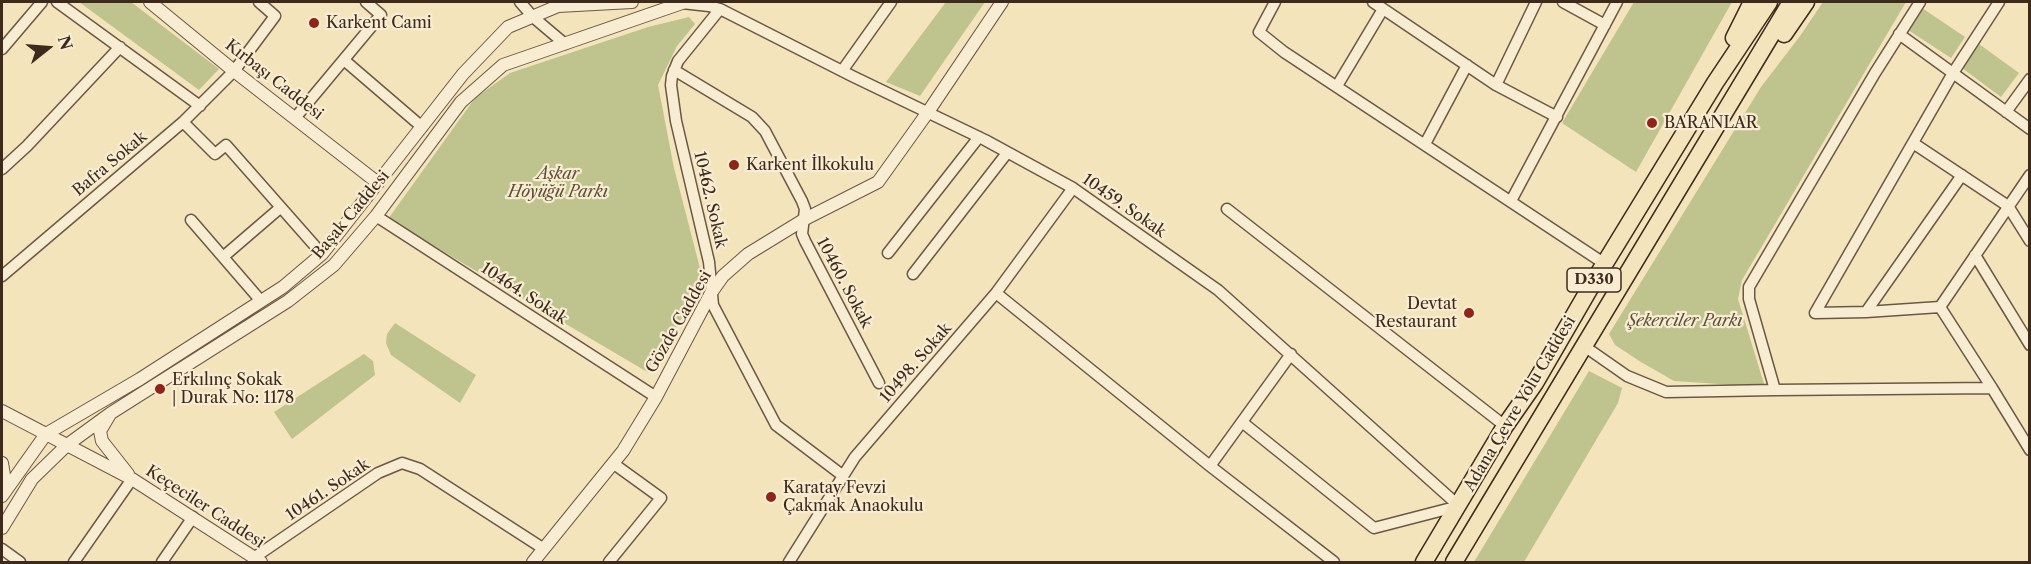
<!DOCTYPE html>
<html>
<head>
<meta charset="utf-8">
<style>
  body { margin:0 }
  #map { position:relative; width:2031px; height:564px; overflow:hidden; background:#f4e4bb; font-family:"Libre Caslon Text",serif }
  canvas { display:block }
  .frame { position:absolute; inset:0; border:3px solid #3d2a1c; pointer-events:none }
  .north { position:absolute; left:18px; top:18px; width:60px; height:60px; -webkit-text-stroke:4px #f8edd3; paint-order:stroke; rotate:73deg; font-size:16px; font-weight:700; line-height:24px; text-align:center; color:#3d2a1c }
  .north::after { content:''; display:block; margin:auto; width:21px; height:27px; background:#3d2a1c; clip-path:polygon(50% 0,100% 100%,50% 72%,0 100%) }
</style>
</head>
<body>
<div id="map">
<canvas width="2031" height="564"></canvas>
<div class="frame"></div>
<div class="north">N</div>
</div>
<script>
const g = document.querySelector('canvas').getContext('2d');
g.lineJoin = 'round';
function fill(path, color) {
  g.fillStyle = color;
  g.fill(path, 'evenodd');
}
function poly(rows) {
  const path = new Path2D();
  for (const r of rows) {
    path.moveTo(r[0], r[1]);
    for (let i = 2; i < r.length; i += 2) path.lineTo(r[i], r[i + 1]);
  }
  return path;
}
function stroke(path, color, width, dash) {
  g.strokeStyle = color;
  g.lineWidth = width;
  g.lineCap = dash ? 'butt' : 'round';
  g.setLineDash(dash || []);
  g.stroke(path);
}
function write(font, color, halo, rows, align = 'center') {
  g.font = font + ' "Libre Caslon Text",serif';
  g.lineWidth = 4.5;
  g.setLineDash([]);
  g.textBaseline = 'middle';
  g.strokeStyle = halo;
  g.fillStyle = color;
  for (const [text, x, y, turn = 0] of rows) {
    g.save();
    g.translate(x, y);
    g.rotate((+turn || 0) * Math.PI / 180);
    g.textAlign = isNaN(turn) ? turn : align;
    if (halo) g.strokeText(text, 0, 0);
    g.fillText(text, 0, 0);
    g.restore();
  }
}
fill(poly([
  [79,2,131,2,219,69,199,90],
  [946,2,985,2,920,96,886,82],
  [1634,2,1732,2,1636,172,1562,123],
  [1823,2,1906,2,1742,280,1738,299,1764,384,1735,385,1674,381,1641,362,1615,345,1609,334,1761,87,1800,36],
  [1922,8,1965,37,1951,58,1908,30],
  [689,17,695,24,677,46,658,85,674,168,702,276,683,316,649,373,388,219,475,98,510,73,648,27],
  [1979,44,2019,73,2001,97,1962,68],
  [395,323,476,375,460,403,391,355,386,343,387,334],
  [364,354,373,361,375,375,292,439,274,412],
  [1589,371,1622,388,1618,403,1524,562,1474,562]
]), '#bfc38d');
const minor = poly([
  [57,2,200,106],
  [520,2,533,17,565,44],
  [1275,2,1259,32,1284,52,1605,264],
  [1373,2,1496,85,1557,117],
  [1563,2,1605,25],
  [1920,2,1875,73,1749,287,1749,299,1775,390,1992,388,2030,450],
  [682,3,709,6,720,9,852,76,985,140,1073,188,1218,290,1459,506],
  [720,9,678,61,672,76,671,85,676,121,709,262,713,305,776,425,842,475],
  [1899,34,2030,129],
  [2,49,42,2],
  [344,60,422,127],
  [674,70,752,117,765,131,802,201,805,209,802,234,805,241,879,383],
  [842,71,891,2],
  [1496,85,1536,2],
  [1337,86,1383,9],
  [2006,112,2030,79],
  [295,118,381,15,366,2],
  [183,122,215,154,226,145,322,254],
  [1913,143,2008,206,2030,241],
  [1425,144,1467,65],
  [2,169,27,146,120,47],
  [1511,201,1617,2],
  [1227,209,1505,426],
  [376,216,656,397],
  [191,220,261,301],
  [888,253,979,137],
  [1975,255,2030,345],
  [223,257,280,208],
  [913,274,1007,153],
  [2,276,183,122,234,71,275,16,259,2],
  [996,293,1210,466,1334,562],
  [1940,307,1866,312,1815,313,1953,73,1999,2],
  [1940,307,2030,175],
  [1940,307,1992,388],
  [1866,312,1962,175],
  [1584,346,1627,376,1666,392,1775,390],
  [1242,422,1374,528,1459,506],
  [1210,466,1291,354],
  [2,549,20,562],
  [255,557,378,473,402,463,420,469,544,549],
  [74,562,132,479],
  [162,562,193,517],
  [609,562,661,498,614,464],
  [789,562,855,457,996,293,1073,188]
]);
const tertiary = poly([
  [150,2,234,71,378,183],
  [2,411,132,479,261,562],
  [109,416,100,431,102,441,128,474],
  [2,463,6,488],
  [2,496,46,434,140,379,283,287,322,254,463,74,508,27,558,6,632,2],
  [2,528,32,479,67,445,111,413,288,301,334,265,376,216,461,102,503,65,685,2],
  [533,562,623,451,656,397,711,293,723,276,748,254,805,219,878,182,928,112,1002,2]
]);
const trunk = poly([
  [1784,34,1806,2],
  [1734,38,1752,2],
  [1424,562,1505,426,1535,383,1594,281,1715,83,1769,2],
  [1454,562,1791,2]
]);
stroke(minor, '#6b5844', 13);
stroke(tertiary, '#6b5844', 14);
stroke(trunk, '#3d2a1c', 19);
stroke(minor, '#f8edd3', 10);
stroke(tertiary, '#f8edd3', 12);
stroke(trunk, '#f4e4bb', 16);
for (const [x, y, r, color] of [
  [314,23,6,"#8f2418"],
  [1652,123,6,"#8f2418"],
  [734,165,6,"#8f2418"],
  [1469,313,6,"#8f2418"],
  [160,389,6,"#8f2418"],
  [771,497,6,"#8f2418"]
]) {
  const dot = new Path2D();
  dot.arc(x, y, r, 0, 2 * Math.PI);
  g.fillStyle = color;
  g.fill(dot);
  stroke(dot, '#f8edd3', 2);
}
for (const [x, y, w] of [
  [1594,280,54]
]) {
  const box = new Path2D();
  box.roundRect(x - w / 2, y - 12, w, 24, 4.5);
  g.fillStyle = '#f8edd3';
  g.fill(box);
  stroke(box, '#3d2a1c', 1.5);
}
write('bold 15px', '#3d2a1c', null, [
  ["D330",1594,280]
]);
write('16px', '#3d2a1c', '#f8edd3', [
  ["Karkent Cami",326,23],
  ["BARANLAR",1664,123],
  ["Karkent İlkokulu",746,165],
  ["Devtat",1457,304,"right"],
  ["Restaurant",1457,322,"right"],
  ["Erkılınç Sokak",172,380],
  ["| Durak No: 1178",172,398],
  ["Karatay Fevzi",783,488],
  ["Çakmak Anaokulu",783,506]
], 'left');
write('16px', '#3d2a1c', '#f8edd3', [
  ["Kırbaşı Caddesi",274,80,38],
  ["Bafra Sokak",110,164,-40],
  ["10462. Sokak",710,200,77],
  ["10459. Sokak",1124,206,35],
  ["Başak Caddesi",351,215,-50],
  ["10460. Sokak",844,283,62],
  ["10464. Sokak",524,294,33],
  ["Gözde Caddesi",679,322,-60],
  ["10498. Sokak",916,363,-49],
  ["Adana Çevre Yolu Caddesi",1520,404,-59],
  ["10461. Sokak",328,490,-34],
  ["Keçeciler Caddesi",205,507,33]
]);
write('italic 16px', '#5e5038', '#f8edd3', [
  ["Aşkar",558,174],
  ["Höyüğü Parkı",558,192],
  ["Şekerciler Parkı",1685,321]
]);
</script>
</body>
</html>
